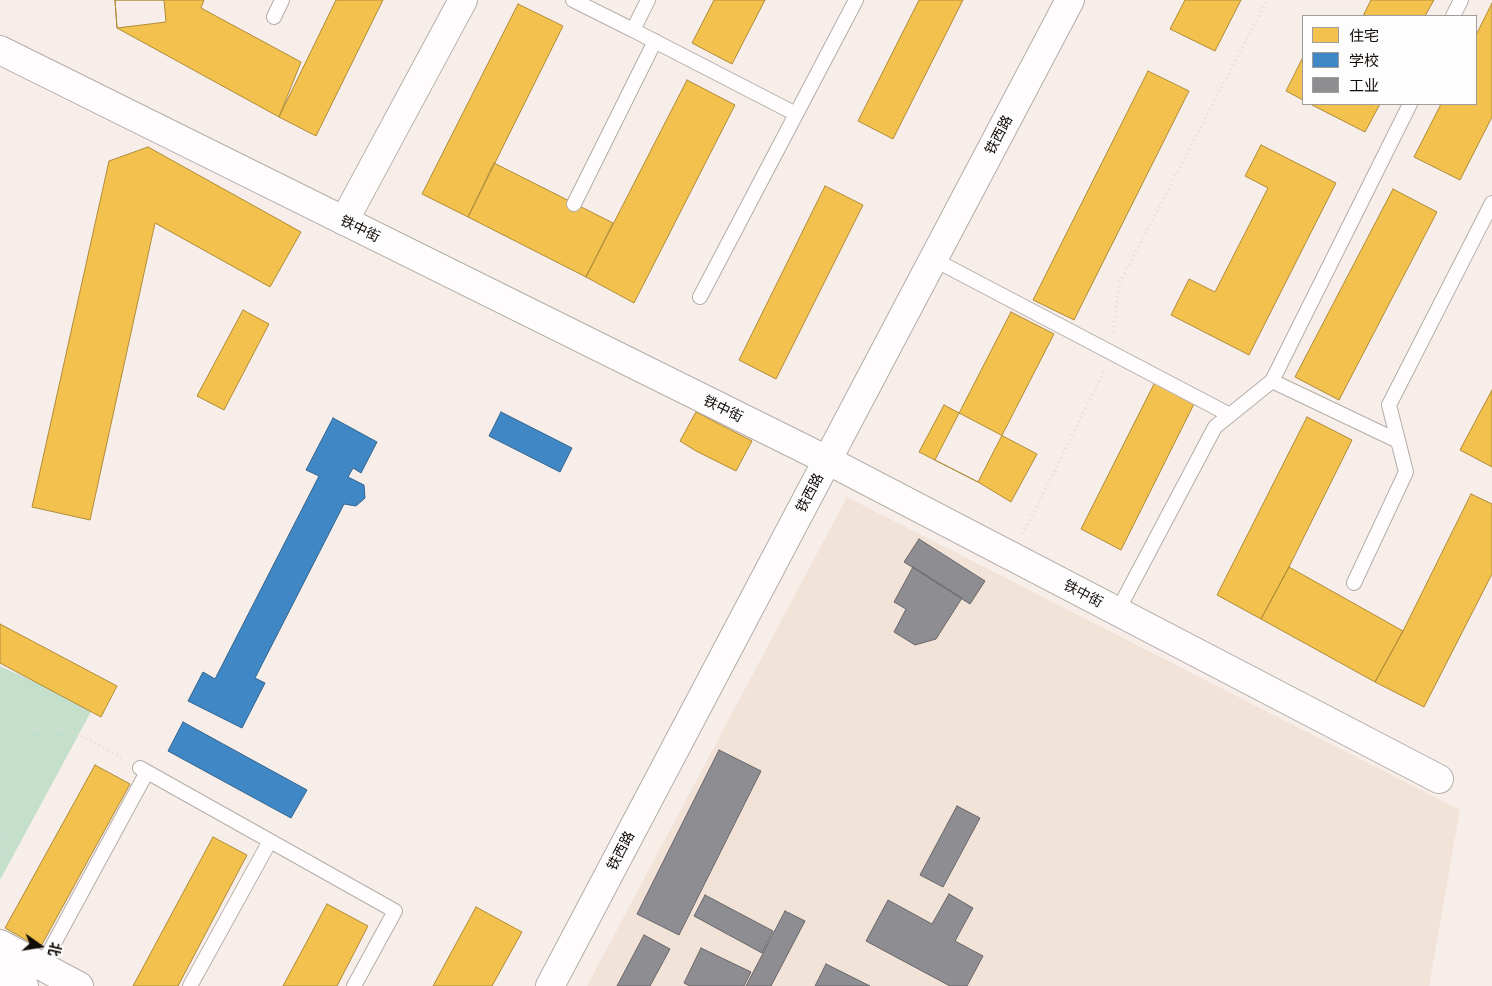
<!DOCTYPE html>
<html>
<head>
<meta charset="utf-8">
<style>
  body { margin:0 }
  #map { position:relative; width:1492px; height:986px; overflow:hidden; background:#f8eee9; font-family:"Public Sans","Noto Sans SC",sans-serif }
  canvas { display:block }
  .legend { position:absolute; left:1302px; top:15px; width:175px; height:90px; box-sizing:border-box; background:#fdfdfd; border:1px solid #9f9d9b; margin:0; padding:6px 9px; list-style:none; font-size:15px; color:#120c09 }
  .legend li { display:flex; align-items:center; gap:10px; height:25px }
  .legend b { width:25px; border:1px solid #9f9d9b }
  .north { position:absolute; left:15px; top:921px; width:50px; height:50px; -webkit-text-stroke:4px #fdfdfd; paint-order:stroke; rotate:103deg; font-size:14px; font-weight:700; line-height:20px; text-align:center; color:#120c09 }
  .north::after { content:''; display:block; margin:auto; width:18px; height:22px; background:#120c09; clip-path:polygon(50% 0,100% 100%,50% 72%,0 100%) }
</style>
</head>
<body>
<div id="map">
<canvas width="1492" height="986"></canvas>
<ul class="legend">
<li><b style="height:14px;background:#f2c14e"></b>住宅</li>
<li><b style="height:14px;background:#3f88c5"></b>学校</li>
<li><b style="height:14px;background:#8d8d92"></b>工业</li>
</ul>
<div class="north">北</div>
</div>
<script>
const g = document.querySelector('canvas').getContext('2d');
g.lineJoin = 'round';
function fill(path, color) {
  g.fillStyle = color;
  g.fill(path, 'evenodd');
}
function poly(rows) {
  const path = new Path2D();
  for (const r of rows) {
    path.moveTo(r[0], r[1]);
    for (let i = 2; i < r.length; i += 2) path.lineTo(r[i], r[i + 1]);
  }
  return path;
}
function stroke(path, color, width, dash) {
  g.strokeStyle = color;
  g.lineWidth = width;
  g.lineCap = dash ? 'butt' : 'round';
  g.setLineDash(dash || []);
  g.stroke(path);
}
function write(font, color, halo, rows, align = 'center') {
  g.font = font + ' "Public Sans","Noto Sans SC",sans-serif';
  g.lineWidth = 5;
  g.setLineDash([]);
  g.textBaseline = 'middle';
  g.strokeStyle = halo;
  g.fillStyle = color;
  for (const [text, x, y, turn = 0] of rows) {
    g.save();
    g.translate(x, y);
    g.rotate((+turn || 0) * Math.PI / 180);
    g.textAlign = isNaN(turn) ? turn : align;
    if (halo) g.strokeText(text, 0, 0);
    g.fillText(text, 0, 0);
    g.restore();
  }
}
fill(poly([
  [847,497,1460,810,1429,986,587,986]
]), '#f2e3d8');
fill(poly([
  [0,666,93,708,0,880]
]), '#c4dfcb');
const homes = poly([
  [115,0,204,0,201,8,301,62,279,117,117,28,115,0],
  [115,0,164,0,166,22,117,28,115,0],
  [336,0,383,0,316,136,279,117,336,0],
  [714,0,765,0,732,64,692,43,714,0],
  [919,0,963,0,893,139,858,121,919,0],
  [1185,0,1241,0,1215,51,1170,29,1185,0],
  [1371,0,1434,0,1425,16,1363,16,1371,0],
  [1492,3,1492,117,1460,180,1414,157,1441,104,1476,104,1476,35,1492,3],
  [518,4,563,26,468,217,422,194,518,4],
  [1302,59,1303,60,1303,100,1286,91,1302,59],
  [1148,71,1189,91,1074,320,1033,300,1148,71],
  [687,80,735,105,634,303,586,277,687,80],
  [1310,104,1380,104,1365,132,1310,104],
  [1261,145,1336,183,1249,355,1171,315,1189,279,1215,292,1268,188,1245,176,1261,145],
  [148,147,301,232,270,287,155,223,90,520,32,507,109,161,148,147],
  [494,163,613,223,586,277,468,217,494,163],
  [825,186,863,205,776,379,739,360,825,186],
  [1393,189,1437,212,1339,400,1295,377,1393,189],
  [243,310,269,324,224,410,197,396,243,310],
  [1011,312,1054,334,978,482,935,460,1011,312],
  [1157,378,1197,398,1121,550,1081,529,1157,378],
  [1492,390,1492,467,1460,450,1492,390],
  [944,405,1037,454,1011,502,978,482,919,452,944,405],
  [696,412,752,441,736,471,696,451,680,441,696,412],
  [1307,417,1352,440,1289,567,1261,619,1217,595,1307,417],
  [1471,494,1492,504,1492,574,1424,707,1375,682,1403,631,1471,494],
  [1289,567,1403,631,1375,682,1261,619,1289,567],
  [0,624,117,686,101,717,0,663,0,624],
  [95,765,130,784,40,948,5,928,95,765],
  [213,837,247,855,178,986,133,986,213,837],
  [327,904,368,926,337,986,283,986,327,904],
  [476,907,522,932,492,986,433,986,476,907]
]);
fill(homes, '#f2c14e');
stroke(homes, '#af8b39', 1);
const schools = poly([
  [501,412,572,448,560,472,489,436,501,412],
  [333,418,377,442,361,473,353,468,348,477,364,485,365,498,356,506,344,504,255,678,265,683,242,728,188,701,203,672,215,679,319,476,306,470,333,418],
  [183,722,307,790,291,818,168,751,183,722]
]);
fill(schools, '#3f88c5');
stroke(schools, '#32638d', 1);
const industry = poly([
  [919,539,985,581,970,604,904,562,919,539],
  [913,567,962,598,936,639,915,645,894,632,906,609,894,602,913,567],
  [719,750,761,771,679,935,637,914,719,750],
  [957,806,980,818,943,887,920,875,957,806],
  [949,894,973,908,955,941,983,956,967,986,950,986,866,941,888,900,932,924,949,894],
  [705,895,773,931,762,953,694,916,705,895],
  [785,911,805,921,771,986,746,986,785,911],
  [644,935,670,949,650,986,617,986,644,935],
  [701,948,751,972,744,986,690,986,684,983,701,948],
  [826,964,870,986,815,986,826,964]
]);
fill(industry, '#8d8d92');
stroke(industry, '#686669', 1);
const service = poly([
  [573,0,633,30],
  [648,0,633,30,796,114],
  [1453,16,1461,0],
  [274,17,282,0],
  [574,204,655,41],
  [933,259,1230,415],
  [700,297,856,0],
  [1272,381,1398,441],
  [1354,583,1406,472,1389,405,1492,203],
  [1117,612,1215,427,1272,381,1410,104],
  [140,768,395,911,354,986],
  [40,969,147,772],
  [190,986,270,841]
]);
const minor = poly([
  [344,221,463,0],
  [0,944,79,986],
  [0,973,24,986]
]);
const tertiary = poly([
  [0,50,827,460,1439,779],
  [550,986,1070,0]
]);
stroke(service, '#b4ada9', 16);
stroke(minor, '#b4ada9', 30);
stroke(tertiary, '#b4ada9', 30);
stroke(poly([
  [1113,332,1119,284,1267,0],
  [1023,534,1104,371],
  [0,765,8,748,26,732,49,727,76,733,124,759],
  [0,825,7,841,5,854,0,858]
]), '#e0dddc', 3, [1, 4]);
stroke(service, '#fefcfc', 14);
stroke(minor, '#fefcfc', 28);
stroke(tertiary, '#fefcfc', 28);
write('14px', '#120c09', '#fdfdfd', [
  ["铁西路",999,135,-62],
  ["铁中街",360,229,26],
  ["铁中街",723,409,26],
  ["铁西路",810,493,-62],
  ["铁中街",1083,594,28],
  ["铁西路",621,851,-62]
]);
</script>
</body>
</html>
